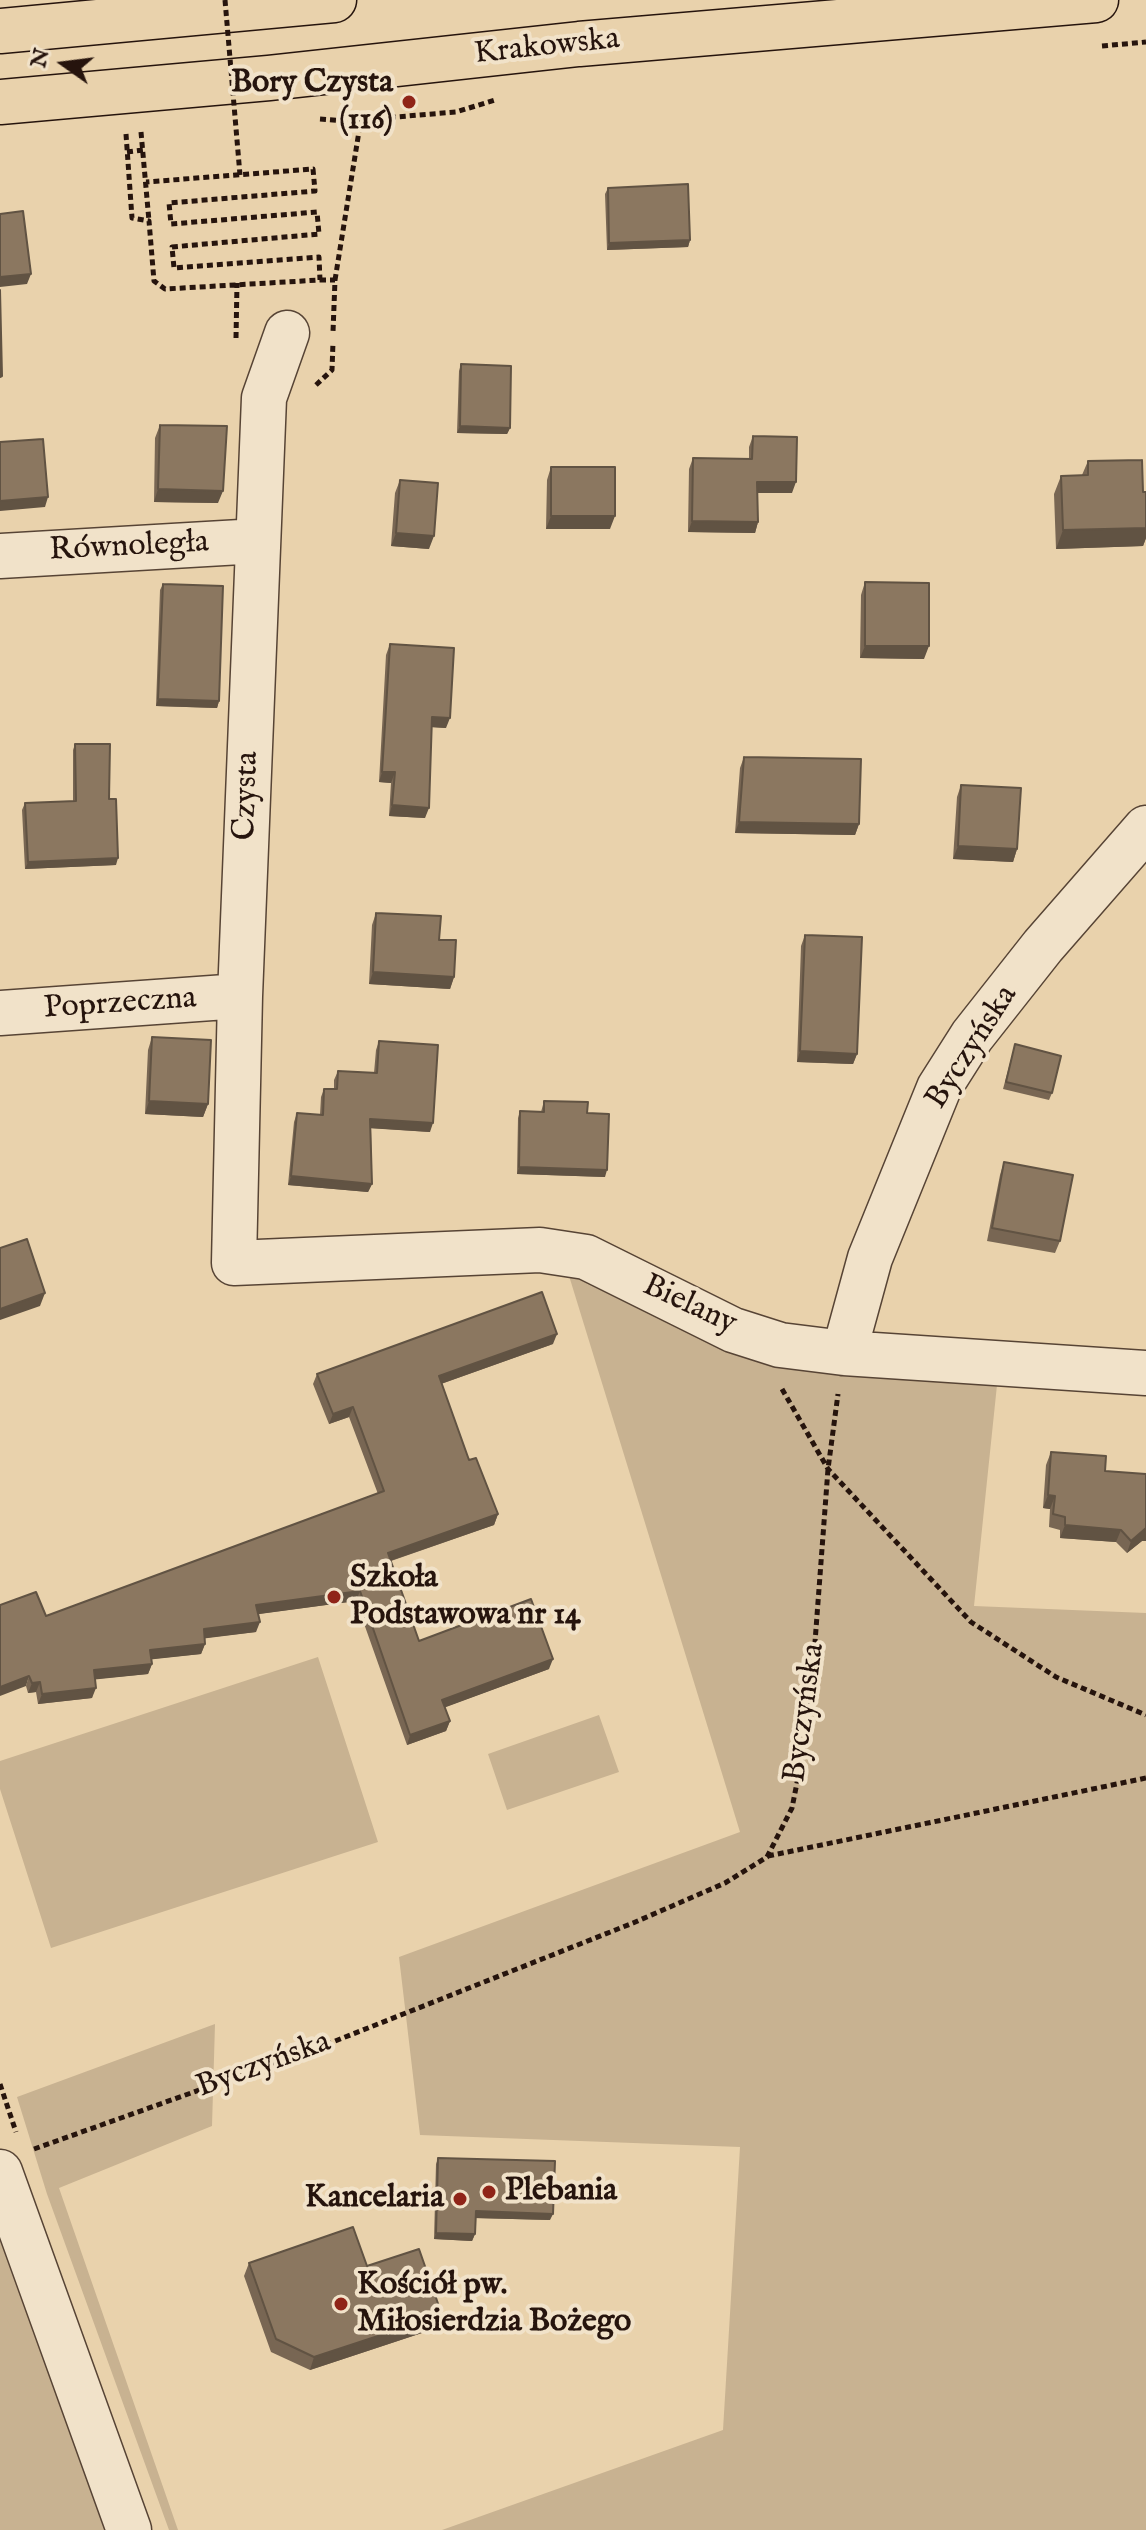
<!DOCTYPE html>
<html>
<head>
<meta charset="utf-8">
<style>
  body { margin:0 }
  #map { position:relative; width:1146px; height:2530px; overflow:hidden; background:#e9d2ac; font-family:"IM FELL English",serif }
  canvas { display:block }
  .north { position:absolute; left:24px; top:24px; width:80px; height:80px; -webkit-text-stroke:6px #f1e2c9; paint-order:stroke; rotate:284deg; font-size:22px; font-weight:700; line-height:32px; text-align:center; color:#26140d }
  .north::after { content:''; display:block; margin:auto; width:28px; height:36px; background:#26140d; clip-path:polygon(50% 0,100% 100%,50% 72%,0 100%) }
</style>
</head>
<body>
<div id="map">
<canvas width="1146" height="2530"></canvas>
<div class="north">N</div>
</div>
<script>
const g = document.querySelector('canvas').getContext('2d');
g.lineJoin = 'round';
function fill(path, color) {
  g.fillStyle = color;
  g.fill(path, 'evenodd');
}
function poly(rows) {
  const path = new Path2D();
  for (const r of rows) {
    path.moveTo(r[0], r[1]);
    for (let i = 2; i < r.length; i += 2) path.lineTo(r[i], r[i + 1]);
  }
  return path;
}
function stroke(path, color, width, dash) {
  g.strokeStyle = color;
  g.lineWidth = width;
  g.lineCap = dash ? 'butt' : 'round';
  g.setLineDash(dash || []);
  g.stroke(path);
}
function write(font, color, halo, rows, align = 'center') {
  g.font = font + ' "IM FELL English",serif';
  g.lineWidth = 8;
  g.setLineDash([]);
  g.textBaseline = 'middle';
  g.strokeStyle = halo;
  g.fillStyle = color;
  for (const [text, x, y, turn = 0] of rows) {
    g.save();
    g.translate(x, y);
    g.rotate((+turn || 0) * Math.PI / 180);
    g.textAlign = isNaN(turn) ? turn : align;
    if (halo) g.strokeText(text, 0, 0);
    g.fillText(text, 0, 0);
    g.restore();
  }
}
fill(poly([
  [566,1266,997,1385,974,1606,1146,1613,1146,2530,442,2530,723,2430,740,2147,420,2135,399,1957,740,1832],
  [318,1657,378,1842,51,1948,0,1789,0,1761],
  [599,1715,619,1772,507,1810,488,1754],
  [215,2024,212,2126,59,2188,178,2530,169,2530,47,2194,17,2097],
  [0,2236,105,2530,0,2530]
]), '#c8b291');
const minor = poly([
  [287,333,264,398,240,996,234,1263,540,1250,586,1257,733,1330,780,1345,844,1353,1146,1373],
  [0,556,258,541],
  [0,1013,240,996],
  [844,1353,870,1258,939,1088,972,1036,1043,946,1146,828],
  [0,2172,129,2530]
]);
const major = poly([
  [0,31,334,0],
  [0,102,269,78,579,44,1096,0]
]);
stroke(minor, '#574435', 47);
stroke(major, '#26140d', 47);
stroke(poly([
  [1102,46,1146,42],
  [320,119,347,121,456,112,495,100],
  [141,132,149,221],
  [126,134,132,218,149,221,154,281,165,289,320,280,319,257,174,268,172,247,319,234,317,212,171,224,169,203,315,191,313,169,146,182],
  [127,152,143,150],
  [320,280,335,280,333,332],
  [335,280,361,119],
  [236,338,237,283],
  [316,385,332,370,333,342],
  [782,1389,828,1469,971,1622,1056,1677,1146,1715],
  [768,1856,1146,1778],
  [0,2084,16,2132],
  [34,2149,320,2047,633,1923,725,1883,767,1857,792,1808,809,1722,828,1469,838,1394]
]), '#26140d', 5, [6, 4]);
stroke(minor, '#f1e2c9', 44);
stroke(major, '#e9d2ac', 44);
stroke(poly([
  [225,0,240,175]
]), '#26140d', 5, [6, 4]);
fill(poly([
  [608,188,690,240,688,247,607,250,605,194],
  [461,364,510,428,507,434,457,433,459,371],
  [160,425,218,503,154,502,155,438],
  [753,436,792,493,757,493,758,522,755,533,688,532,689,469,693,458,749,459,749,447],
  [1088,461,1143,492,1146,492,1146,538,1143,546,1056,549,1054,494,1061,476,1082,475],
  [551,467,610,529,546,529,547,480],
  [400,480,429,549,391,546,395,493],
  [865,582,924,659,860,658,861,595],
  [163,584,219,701,217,708,156,706,160,590],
  [390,644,446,728,432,727,425,818,389,816,391,783,379,782,386,655],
  [75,744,109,799,116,865,25,869,22,810,25,803,73,801,73,750],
  [744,757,859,824,855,835,735,833,740,768],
  [961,785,1017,849,1013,862,953,859,957,797],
  [376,913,439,940,454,977,450,989,369,984,372,925],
  [805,935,857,1054,853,1064,797,1062,801,946],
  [152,1037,208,1104,203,1117,145,1114,148,1050],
  [379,1041,430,1132,371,1128,372,1184,368,1192,288,1185,294,1122,297,1113,320,1115,321,1097,324,1089,334,1089,334,1080,338,1071,374,1073,376,1050],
  [1015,1044,1052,1093,1049,1100,1003,1089],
  [544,1101,587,1113,605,1177,517,1174,518,1118,520,1111,541,1112],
  [1004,1162,1060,1241,1055,1253,987,1241,1000,1175],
  [553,1344,441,1384,469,1460,498,1514,494,1525,391,1561,419,1641,549,1669,445,1707,450,1721,446,1731,407,1745,356,1601,258,1614,256,1632,204,1638,205,1644,201,1654,151,1659,152,1664,148,1674,95,1679,92,1698,38,1704,36,1692,28,1693,26,1686,46,1616,378,1494,349,1417,329,1424,313,1384,317,1374],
  [1051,1452,1105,1471,1146,1474,1146,1541,1142,1541,1127,1553,1116,1542,1060,1538,1060,1530,1049,1527,1050,1509,1043,1508,1046,1465],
  [438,2158,550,2220,476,2218,475,2234,472,2241,434,2239,436,2164],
  [249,2263,367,2266,442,2315,437,2328,310,2370,271,2352,244,2276]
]), '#786653');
fill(poly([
  [690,240,688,247,607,250,609,243],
  [31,274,27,284,0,287,0,277],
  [460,426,510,428,507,434,457,433],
  [757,482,796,482,792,493,753,493],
  [158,489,223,491,218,503,154,502],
  [48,497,45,507,0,511,0,501],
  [551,516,615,516,610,529,546,529],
  [692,521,758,522,755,533,688,532],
  [1146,528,1146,538,1143,546,1056,549,1063,530],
  [396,533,434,536,429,549,391,546],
  [865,646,929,646,924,659,860,658],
  [158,699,219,701,217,708,156,706],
  [432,717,450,718,446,728,429,727],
  [382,772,395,772,391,783,379,782],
  [392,805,429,808,425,818,389,816],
  [739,822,859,824,855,835,735,833],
  [958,846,1017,849,1013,862,953,859],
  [118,858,116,865,25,869,28,862],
  [373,972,454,977,450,989,369,984],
  [800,1051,857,1054,853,1064,797,1062],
  [149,1101,208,1104,203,1117,145,1114],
  [370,1119,433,1123,430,1132,367,1128],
  [519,1167,607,1170,605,1177,517,1174],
  [291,1176,372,1184,368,1192,288,1185],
  [45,1293,40,1306,0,1320,0,1309],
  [557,1334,553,1344,435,1386,439,1376],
  [353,1407,349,1417,329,1424,333,1414],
  [1048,1495,1055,1496,1050,1509,1043,1508],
  [498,1514,494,1525,384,1563,388,1553],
  [1065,1525,1121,1530,1116,1542,1060,1538],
  [1146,1528,1146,1541,1142,1541,1127,1553,1131,1541],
  [360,1591,356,1601,252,1615,256,1605],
  [260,1622,256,1632,200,1639,204,1629],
  [205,1644,201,1654,146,1660,150,1650],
  [553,1659,549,1669,438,1710,442,1700],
  [152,1664,148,1674,90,1680,94,1670],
  [29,1676,26,1686,0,1696,0,1687],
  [40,1682,36,1692,28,1693,32,1683],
  [96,1688,92,1698,38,1704,42,1694],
  [450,1721,446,1731,407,1745,410,1735],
  [476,2211,553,2214,550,2220,474,2218],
  [436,2233,475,2234,472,2241,434,2239],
  [442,2315,437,2328,310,2370,314,2357]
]), '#615343');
const building = poly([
  [688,184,690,240,609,243,608,188,688,184],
  [23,211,31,274,0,277,0,214,23,211],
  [0,290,2,376,0,377,0,290],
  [461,364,511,366,510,428,460,426,461,364],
  [160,425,227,426,223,491,158,489,160,425],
  [753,436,797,437,796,482,757,482,758,522,692,521,693,458,752,459,753,436],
  [43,439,48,497,0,501,0,442,43,439],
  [1142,460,1143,492,1146,492,1146,528,1063,530,1061,476,1088,475,1088,461,1142,460],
  [551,467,615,467,615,516,551,516,551,467],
  [400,480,438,483,434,536,396,533,400,480],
  [865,582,929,583,929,646,865,646,865,582],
  [163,584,223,586,219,701,158,699,163,584],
  [390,644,454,648,450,718,432,717,429,808,392,805,395,772,382,772,390,644],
  [75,744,110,744,109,799,116,799,118,858,28,862,25,803,76,801,75,744],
  [744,757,861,759,859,824,739,822,744,757],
  [961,785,1021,788,1017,849,958,846,961,785],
  [376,913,441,916,439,940,456,940,454,977,373,972,376,913],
  [805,935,862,937,857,1054,800,1051,805,935],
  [152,1037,211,1040,208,1104,149,1101,152,1037],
  [379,1041,438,1045,433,1123,370,1119,372,1184,291,1176,297,1113,323,1115,324,1089,337,1089,338,1071,377,1073,379,1041],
  [1015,1044,1061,1056,1052,1093,1006,1082,1015,1044],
  [544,1101,588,1102,587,1113,609,1114,607,1170,519,1167,520,1111,544,1112,544,1101],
  [1004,1162,1073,1175,1060,1241,992,1228,1004,1162],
  [27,1239,45,1293,0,1309,0,1248,27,1239],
  [542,1292,557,1334,439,1376,469,1460,476,1458,498,1514,388,1553,419,1641,531,1599,553,1659,442,1700,450,1721,410,1735,360,1591,256,1605,260,1622,204,1629,205,1644,150,1650,152,1664,94,1670,96,1688,42,1694,40,1682,32,1683,29,1676,0,1687,0,1605,36,1592,46,1616,384,1491,353,1407,333,1414,317,1374,542,1292],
  [1051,1452,1106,1456,1105,1471,1146,1474,1146,1528,1131,1541,1121,1530,1065,1525,1065,1517,1053,1514,1055,1496,1048,1495,1051,1452],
  [438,2158,555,2161,553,2214,476,2211,475,2234,436,2233,438,2158],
  [353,2227,367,2266,419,2249,442,2315,314,2357,276,2339,249,2263,353,2227]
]);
fill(building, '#8b7760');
stroke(building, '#615343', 2);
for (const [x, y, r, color] of [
  [409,102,8,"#8f2418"],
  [334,1597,8,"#8f2418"],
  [489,2192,8,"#8f2418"],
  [460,2199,8,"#8f2418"],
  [341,2304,8,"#8f2418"]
]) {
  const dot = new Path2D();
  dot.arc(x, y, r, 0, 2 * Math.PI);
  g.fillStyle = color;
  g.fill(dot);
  stroke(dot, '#f1e2c9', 3);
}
write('32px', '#26140d', '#f1e2c9', [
  ["Krakowska",547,48,-6],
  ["Równoległa",129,548,-3],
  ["Czysta",248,796,-88],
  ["Poprzeczna",120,1005,-4],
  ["Byczyńska",973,1048,-57],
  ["Bielany",689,1306,25],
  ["Byczyńska",806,1713,-82],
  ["Byczyńska",264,2066,-20]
]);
write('bold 32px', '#26140d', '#f1e2c9', [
  ["Bory Czysta",393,84,"right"],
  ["(116)",393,121,"right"],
  ["Szkoła",350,1579],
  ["Podstawowa nr 14",350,1616],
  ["Plebania",505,2192],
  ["Kancelaria",444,2199,"right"],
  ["Kościół pw.",357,2286],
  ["Miłosierdzia Bożego",357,2323]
], 'left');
</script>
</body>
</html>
